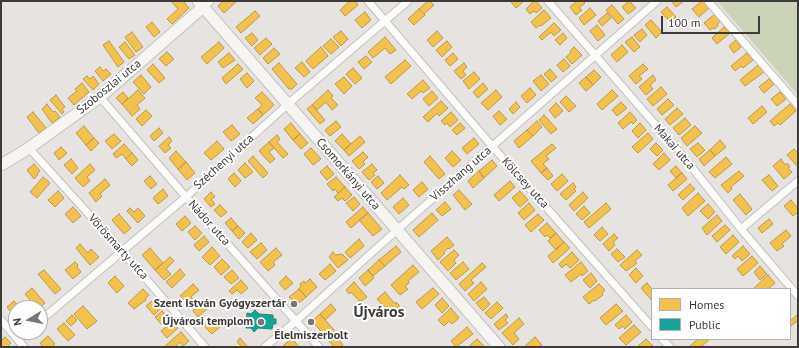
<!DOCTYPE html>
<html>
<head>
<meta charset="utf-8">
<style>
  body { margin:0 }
  #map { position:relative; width:799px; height:348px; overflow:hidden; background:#e6e3e1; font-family:"PT Sans",sans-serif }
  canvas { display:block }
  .frame { position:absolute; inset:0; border:2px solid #3d3a39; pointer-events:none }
  .legend { position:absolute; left:651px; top:288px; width:140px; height:52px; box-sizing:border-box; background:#fff; border:1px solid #b1b0b0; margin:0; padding:5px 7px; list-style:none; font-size:12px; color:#3d3a39 }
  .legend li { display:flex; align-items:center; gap:8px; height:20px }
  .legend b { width:20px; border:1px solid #b1b0b0 }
  .north { position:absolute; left:8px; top:300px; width:40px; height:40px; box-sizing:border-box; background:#fff; border:1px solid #b1b0b0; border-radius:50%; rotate:260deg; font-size:11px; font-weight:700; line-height:16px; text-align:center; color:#3d3a39 }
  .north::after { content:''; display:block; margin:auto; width:14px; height:18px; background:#787574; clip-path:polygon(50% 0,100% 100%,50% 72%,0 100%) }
  .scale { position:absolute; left:661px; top:16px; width:99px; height:18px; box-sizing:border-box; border:2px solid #3d3a39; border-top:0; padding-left:5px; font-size:12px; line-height:14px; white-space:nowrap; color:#3d3a39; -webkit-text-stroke:3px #fff; paint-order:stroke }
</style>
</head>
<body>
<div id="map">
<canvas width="799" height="348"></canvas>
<div class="frame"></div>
<ul class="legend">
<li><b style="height:11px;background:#f2c14e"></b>Homes</li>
<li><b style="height:11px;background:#17a398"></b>Public</li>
</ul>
<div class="north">N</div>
<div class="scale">100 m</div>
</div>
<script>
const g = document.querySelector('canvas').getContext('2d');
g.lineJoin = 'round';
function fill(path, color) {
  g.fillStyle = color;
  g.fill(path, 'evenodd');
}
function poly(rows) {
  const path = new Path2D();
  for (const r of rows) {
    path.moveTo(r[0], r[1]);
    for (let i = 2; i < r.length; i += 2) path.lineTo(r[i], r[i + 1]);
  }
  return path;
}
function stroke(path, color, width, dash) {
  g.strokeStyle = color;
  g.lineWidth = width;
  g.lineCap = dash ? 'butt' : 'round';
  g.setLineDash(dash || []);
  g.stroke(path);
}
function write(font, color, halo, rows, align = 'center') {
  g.font = font + ' "PT Sans",sans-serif';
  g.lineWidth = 4;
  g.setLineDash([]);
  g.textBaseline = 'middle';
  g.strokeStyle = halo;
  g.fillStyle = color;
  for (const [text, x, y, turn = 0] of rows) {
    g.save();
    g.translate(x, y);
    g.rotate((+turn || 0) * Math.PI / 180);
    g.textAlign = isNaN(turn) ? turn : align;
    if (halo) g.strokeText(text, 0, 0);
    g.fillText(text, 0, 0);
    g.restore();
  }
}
fill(poly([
  [717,1,798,1,798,95]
]), '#cbd3b8');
const homes = poly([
  [171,1,183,1,189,8,172,24,167,19,178,9,171,1],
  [223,1,237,1,224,13,218,6,223,1],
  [350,1,355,1,358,5,345,16,340,10,350,1],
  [428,1,430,1,434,5,424,14,419,9,428,1],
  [512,1,524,1,516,8,511,2,512,1],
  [534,1,536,1,542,8,536,13,534,11,530,14,526,9,534,1],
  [577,1,583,1,585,3,579,8,582,10,576,15,570,7,577,1],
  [629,1,636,8,628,14,622,7,629,1],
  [672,1,684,1,676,7,672,2,672,1],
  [702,1,705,1,710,7,699,17,692,9,702,1],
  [612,5,624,19,618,24,606,10,612,5],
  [667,7,676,17,670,22,661,12,667,7],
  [590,8,596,15,584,25,579,18,590,8],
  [419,9,425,15,414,25,408,19,419,9],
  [544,10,551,18,541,26,540,25,536,28,531,22,544,10],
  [255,11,260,16,241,33,236,27,255,11],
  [365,12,371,20,362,28,355,20,365,12],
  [607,13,611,18,602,26,598,21,607,13],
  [715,14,721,21,717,24,718,26,714,29,713,28,710,30,704,23,715,14],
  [651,20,662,32,656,38,645,25,651,20],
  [152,22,160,32,154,37,146,27,152,22],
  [554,23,561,30,554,36,551,32,542,40,539,37,554,23],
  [597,25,605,35,598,41,590,31,597,25],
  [724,27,730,33,717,44,712,38,724,27],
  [642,29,647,35,640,42,634,35,642,29],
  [341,31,348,39,341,46,333,37,341,31],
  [437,31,443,38,433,47,427,40,437,31],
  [132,32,143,47,136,52,125,37,132,32],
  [252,33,258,40,252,46,245,38,252,33],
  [563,33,567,38,560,45,555,40,563,33],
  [385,37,396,50,390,54,385,48,373,58,368,52,385,37],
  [632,37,640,47,634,52,625,42,632,37],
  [266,38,272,44,260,55,254,48,266,38],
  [331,39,339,47,331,54,323,46,331,39],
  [736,40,741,47,734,53,729,46,736,40],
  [109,41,124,62,118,67,103,45,109,41],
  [447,41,452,47,442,57,436,50,447,41],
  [125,42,135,55,129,59,119,47,125,42],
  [219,42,224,48,207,64,201,57,219,42],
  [622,45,628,52,617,62,611,55,622,45],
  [321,47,328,56,313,69,306,61,321,47],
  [574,47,582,55,572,64,566,57,571,53,570,51,574,47],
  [274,48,280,54,268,64,263,58,274,48],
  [167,52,174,59,166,66,159,59,167,52],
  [229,53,235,60,223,68,218,62,229,53],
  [453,53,458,59,450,66,445,60,453,53],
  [747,53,753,60,743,68,741,66,735,71,731,66,747,53],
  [366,56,372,62,364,69,358,62,366,56],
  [564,59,570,66,563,72,557,65,564,59],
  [405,60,411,66,391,84,385,77,405,60],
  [302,62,310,72,304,77,295,68,302,62],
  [279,63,297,84,292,89,289,89,272,69,279,63],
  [464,63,467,67,463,71,466,75,461,79,454,71,464,63],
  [153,64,165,78,159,83,147,70,153,64],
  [238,64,243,69,226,84,222,78,238,64],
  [643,64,648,69,639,76,642,79,636,84,629,76,643,64],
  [758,65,764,72,745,86,740,80,758,65],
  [100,67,103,71,106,69,111,74,103,81,95,71,100,67],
  [353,68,362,78,355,84,346,74,353,68],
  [550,69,557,77,551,82,544,74,550,69],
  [594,70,601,77,593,85,586,77,594,70],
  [474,72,480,79,469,89,463,81,474,72],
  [247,73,254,81,247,88,240,79,247,73],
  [141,75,151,87,144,94,133,82,141,75],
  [541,75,549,84,541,91,533,81,541,75],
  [653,75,656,80,650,85,653,89,646,95,639,87,653,75],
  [87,76,90,79,93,76,99,84,93,90,83,79,87,76],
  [344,77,352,86,344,94,335,84,344,77],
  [586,77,593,85,586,91,579,83,586,77],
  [769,79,774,84,764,93,759,87,769,79],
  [423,80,430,88,423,93,421,91,412,99,407,94,423,80],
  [82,83,89,92,74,105,68,98,77,91,75,89,82,83],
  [483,83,488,89,478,98,473,92,483,83],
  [661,87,667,94,653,106,647,99,661,87],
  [530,88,536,95,527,103,521,96,530,88],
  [138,90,145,98,137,105,140,109,132,116,122,104,138,90],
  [328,90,333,96,331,98,338,105,332,110,326,102,317,110,312,105,328,90],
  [496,90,502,97,488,110,481,103,496,90],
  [612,90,618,96,602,110,597,104,612,90],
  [432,91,438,98,429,106,423,99,432,91],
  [123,92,128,98,122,104,116,98,123,92],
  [262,92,274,105,263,115,258,109,262,105,255,98,262,92],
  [780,92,786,99,777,106,771,99,780,92],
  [56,95,65,107,62,109,64,112,62,114,50,100,56,95],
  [566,96,576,106,569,112,560,102,566,96],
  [668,99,674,105,662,115,657,109,668,99],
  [441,101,448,108,439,116,437,113,428,122,423,117,441,101],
  [516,102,520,107,513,114,509,109,516,102],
  [621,102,627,108,617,116,612,110,621,102],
  [556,103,563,111,555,118,549,110,556,103],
  [47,104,53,112,55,111,60,117,52,123,42,109,47,104],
  [790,104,796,111,780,125,778,123,774,126,770,121,790,104],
  [312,105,325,120,320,124,307,109,312,105],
  [762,106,767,112,753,124,748,118,762,106],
  [677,108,683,114,670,125,665,119,677,108],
  [258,109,263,115,253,124,247,118,258,109],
  [146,110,152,116,142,126,136,119,146,110],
  [499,111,507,119,500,125,493,116,499,111],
  [33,112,46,128,39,133,27,117,33,112],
  [451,112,458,120,450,127,447,123,445,125,441,121,451,112],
  [630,112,637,120,633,124,631,122,623,129,618,123,630,112],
  [544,115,557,129,551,134,539,120,544,115],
  [685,118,691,125,679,135,673,128,685,118],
  [336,121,341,127,330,136,325,130,336,121],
  [537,121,542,127,533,136,527,130,537,121],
  [291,123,300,134,293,140,284,129,291,123],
  [460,123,465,128,457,135,452,130,460,123],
  [640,123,646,130,638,138,632,131,640,123],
  [232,125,240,134,231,141,223,132,232,125],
  [84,126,94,138,86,145,76,133,84,126],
  [695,126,702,133,687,146,681,138,695,126],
  [159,128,163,133,154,141,150,136,159,128],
  [527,130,533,136,519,148,514,141,527,130],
  [648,133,653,139,638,153,632,147,648,133],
  [114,134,121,141,112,149,105,141,114,134],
  [300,134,308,143,301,149,293,140,300,134],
  [342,134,351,144,344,150,335,141,342,134],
  [277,135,280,139,277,142,288,154,283,158,269,142,277,135],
  [360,136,365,142,349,156,344,150,360,136],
  [169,137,172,141,168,145,171,148,165,153,159,146,169,137],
  [94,138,99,143,91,151,86,145,94,138],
  [474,138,479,144,467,154,462,148,474,138],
  [720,140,726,147,715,156,710,150,720,140],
  [217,141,224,149,211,160,204,153,217,141],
  [269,142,274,148,269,152,275,159,270,163,259,151,269,142],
  [656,143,663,150,657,156,650,149,656,143],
  [698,143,705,150,697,157,690,149,698,143],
  [124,144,132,153,126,159,122,154,116,158,113,154,124,144],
  [552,144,556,148,546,156,549,159,543,164,547,168,541,173,531,161,552,144],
  [61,147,67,153,59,160,54,153,61,147],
  [311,148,321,159,313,165,304,154,311,148],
  [794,149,798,153,798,167,787,155,794,149],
  [710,150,715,156,704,166,699,159,710,150],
  [176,151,186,162,178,169,169,158,176,151],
  [452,151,461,160,453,167,445,158,452,151],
  [363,152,368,157,363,162,365,164,359,169,352,161,363,152],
  [132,153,138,160,132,166,126,159,132,153],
  [664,153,670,160,659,170,653,164,664,153],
  [253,156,268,173,263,178,248,161,253,156],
  [430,156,445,174,439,179,424,162,430,156],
  [726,157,732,164,715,178,709,172,726,157],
  [71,159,78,168,72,174,64,165,71,159],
  [781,159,785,165,787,163,790,167,788,168,792,172,784,179,773,166,781,159],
  [492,160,497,166,484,178,479,171,492,160],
  [186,162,195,173,187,180,178,169,186,162],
  [245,163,253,172,245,178,238,170,245,163],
  [34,164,40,171,37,174,38,175,34,179,27,170,34,164],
  [90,164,95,170,87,177,90,181,83,187,75,178,90,164],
  [372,164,377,170,373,173,375,175,369,180,362,172,372,164],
  [327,166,334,174,327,180,320,172,327,166],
  [676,166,682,173,676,178,670,171,676,166],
  [547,168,553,176,548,180,541,173,547,168],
  [479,171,484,178,473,188,468,181,479,171],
  [739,171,744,176,731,187,732,189,728,193,721,185,739,171],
  [234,173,241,181,235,187,228,179,234,173],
  [682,173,687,179,673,191,668,185,682,173],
  [562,174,568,181,557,191,551,184,562,174],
  [400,175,409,185,404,189,402,187,387,200,381,193,400,175],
  [769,175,778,186,772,191,762,180,769,175],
  [150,176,157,184,151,189,144,181,150,176],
  [378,176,384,183,377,189,371,182,378,176],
  [43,177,50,183,37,198,30,192,43,177],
  [336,177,345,187,338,193,335,189,333,191,327,184,336,177],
  [105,179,110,185,100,194,102,196,96,202,89,193,105,179],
  [510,181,515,187,499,201,494,195,510,181],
  [422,182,428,189,419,197,413,190,422,182],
  [573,183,576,187,574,189,576,191,566,200,560,194,573,183],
  [690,184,695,189,683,200,678,195,690,184],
  [345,187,352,195,345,201,342,198,338,201,334,197,345,187],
  [163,189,168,196,158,204,153,198,163,189],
  [459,190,472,204,465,210,453,195,459,190],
  [58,191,64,198,55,207,48,200,58,191],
  [520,191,528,200,520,207,512,198,520,191],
  [211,192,215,197,211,199,215,204,211,207,204,199,211,192],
  [583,192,588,198,574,211,569,205,583,192],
  [698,193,705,201,688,216,682,208,698,193],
  [740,194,752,209,746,215,733,200,740,194],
  [354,197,360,204,353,211,346,203,354,197],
  [403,198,409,205,399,214,393,207,403,198],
  [791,200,798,208,798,212,793,216,784,206,791,200],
  [445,202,451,209,442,216,436,210,445,202],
  [529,203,535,210,524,220,518,213,529,203],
  [606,203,611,209,589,228,584,222,606,203],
  [708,204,715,212,708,219,700,211,708,204],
  [220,205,227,212,221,217,214,210,220,205],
  [584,206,590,213,582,220,576,214,584,206],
  [73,207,81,216,73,223,65,214,73,207],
  [363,207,368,213,351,228,346,222,363,207],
  [130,208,134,212,138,208,145,216,138,223,127,211,130,208],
  [368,213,382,229,373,236,359,220,368,213],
  [432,213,438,220,419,237,413,230,432,213],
  [119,214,131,228,124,234,112,220,119,214],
  [538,214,544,220,531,232,525,225,538,214],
  [717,215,722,221,707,235,702,228,717,215],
  [185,216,191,223,182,231,176,224,185,216],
  [231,218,238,226,232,231,225,223,231,218],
  [769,219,773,224,762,233,758,228,769,219],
  [547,223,556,233,550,238,547,235,545,237,539,230,547,223],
  [725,225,730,230,717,242,712,236,725,225],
  [195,226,202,233,195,240,188,232,195,226],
  [238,226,245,233,239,239,232,231,238,226],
  [602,227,608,234,600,241,594,235,602,227],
  [786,230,791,236,782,244,784,246,777,251,770,243,786,230],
  [251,233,257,240,248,248,242,242,251,233],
  [556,233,564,242,556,250,548,241,556,233],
  [614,234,618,238,613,242,615,245,609,251,603,244,614,234],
  [733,235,739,242,726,254,720,247,733,235],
  [204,236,209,242,199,251,194,245,204,236],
  [447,237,454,245,449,249,448,248,444,252,445,253,438,260,431,251,447,237],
  [359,239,364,246,350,258,345,252,359,239],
  [564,242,570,248,553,263,548,256,564,242],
  [261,243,267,250,257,259,250,252,261,243],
  [80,244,88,253,91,249,99,257,90,265,76,248,80,244],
  [396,246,401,252,385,266,379,260,396,246],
  [743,246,750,254,742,261,738,256,735,259,732,256,743,246],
  [212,247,220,256,210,265,202,257,212,247],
  [150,248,163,263,155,270,142,255,150,248],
  [276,248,282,255,273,262,275,265,268,271,260,262,276,248],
  [617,249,625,257,618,262,611,254,617,249],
  [454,250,459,255,454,260,456,263,448,271,440,262,454,250],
  [637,250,642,255,635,261,637,263,626,271,620,265,637,250],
  [333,252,335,255,342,254,348,260,338,268,329,257,333,252],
  [572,252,579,260,570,268,566,264,562,268,559,264,572,252],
  [752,256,758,263,743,276,737,269,752,256],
  [170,257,174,261,166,269,171,274,164,280,155,270,170,257],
  [222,259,230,267,221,275,214,267,222,259],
  [379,260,385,266,373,276,368,270,379,260],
  [75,262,78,265,77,267,81,272,73,279,65,270,75,262],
  [463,262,469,269,456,280,450,273,463,262],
  [581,262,588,271,582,276,581,274,571,282,565,275,581,262],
  [482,263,486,267,471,280,474,283,465,291,459,284,482,263],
  [330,264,336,271,325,280,319,274,330,264],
  [413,265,419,272,408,281,409,283,405,286,408,289,400,295,391,285,413,265],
  [760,266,767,274,760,280,754,272,760,266],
  [636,268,643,276,636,283,629,275,636,268],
  [180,269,185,275,172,288,166,282,180,269],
  [44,270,61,289,55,294,38,274,44,270],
  [232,270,239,278,231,284,224,277,232,270],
  [368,270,374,278,365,286,359,278,368,270],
  [591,273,597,281,590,288,583,280,591,273],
  [768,275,775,283,768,289,753,289,768,275],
  [115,276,124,286,117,293,108,283,115,276],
  [286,276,293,283,285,290,279,283,286,276],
  [310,279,317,287,306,297,299,289,301,286,300,284,304,281,305,283,310,279],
  [241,280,248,288,241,294,237,290,232,294,229,291,241,280],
  [354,282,367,297,360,302,351,292,349,294,346,290,354,282],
  [481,282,487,289,474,301,468,294,481,282],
  [647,283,652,289,652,301,641,288,647,283],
  [193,284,199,290,191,297,194,301,189,306,180,296,193,284],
  [599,284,605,290,602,293,603,295,595,301,594,300,589,304,583,297,599,284],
  [32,288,45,303,39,308,37,308,25,294,32,288],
  [433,288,439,294,422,309,416,302,433,288],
  [143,289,149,295,145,299,146,300,134,309,128,303,143,289],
  [299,289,306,297,300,302,295,303,289,297,299,289],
  [385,292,395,304,396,302,399,305,399,308,397,310,393,310,390,313,377,299,385,292],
  [484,297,490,304,483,311,476,303,484,297],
  [442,298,449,306,442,313,435,305,442,298],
  [153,300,161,308,154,315,146,306,153,300],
  [14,301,20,308,16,308,16,314,14,316,7,307,14,301],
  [497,302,503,308,491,319,485,313,497,302],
  [201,303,207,309,198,317,193,311,201,303],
  [331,304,336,310,325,320,320,314,331,304],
  [616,304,623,311,606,325,600,318,616,304],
  [83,306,97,321,87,329,74,314,83,306],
  [451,308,459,318,452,324,449,321,444,326,438,320,451,308],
  [162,311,169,318,162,325,155,317,162,311],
  [320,314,335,331,327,338,312,321,320,314],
  [506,314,508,317,505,320,508,323,499,330,494,324,506,314],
  [798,314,798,323,797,321,791,326,790,321,798,314],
  [72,315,77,320,71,326,66,321,72,315],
  [626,315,632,322,625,329,623,326,619,329,615,325,626,315],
  [214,318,221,326,212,334,204,326,214,318],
  [519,318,524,324,514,333,519,339,513,345,502,333,519,318],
  [172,322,178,328,167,338,161,331,172,322],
  [64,323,75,335,68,341,57,329,64,323],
  [634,325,641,332,626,345,619,338,634,325],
  [467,327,473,334,456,347,451,341,467,327],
  [181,332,189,341,183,346,180,342,175,347,164,347,181,332],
  [338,333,343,339,340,341,343,345,340,347,334,347,329,341,338,333],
  [48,336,55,344,52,347,43,347,40,343,48,336],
  [5,337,11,343,7,347,1,347,1,341,5,337],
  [535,337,542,345,539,347,524,347,535,337],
  [240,338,248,347,240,347,241,346,237,342,240,338],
  [292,338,299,347,282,347,292,338],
  [477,339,484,346,483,347,472,347,470,345,477,339],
  [646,339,653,346,651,347,637,347,646,339],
  [698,339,710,339,701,347,691,347,690,346,698,339]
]);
fill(homes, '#f2c14e');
stroke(homes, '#bc9848', 1);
const public = poly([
  [255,310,259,314,273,315,273,319,276,319,276,324,273,324,272,329,258,328,254,332,251,328,246,328,247,313,251,314,255,310]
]);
fill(public, '#17a398');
stroke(public, '#22847c', 1);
const street = poly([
  [368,1,492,146,652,327],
  [548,1,686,160,741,229,798,296],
  [708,1,798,105],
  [203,7,210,1],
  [100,97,186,197,319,347],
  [29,148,122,251,205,347],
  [741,229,798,181],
  [1,320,24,347],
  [40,321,186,197,288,104,408,1],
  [662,339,670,347],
  [18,340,27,332],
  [265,347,296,321,397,230,657,1]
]);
const secondary = poly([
  [198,1,499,347],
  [1,165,29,148,100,97,203,7]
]);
stroke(street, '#c3c0bf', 9);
stroke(secondary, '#c3c0bf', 13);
stroke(street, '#fbfbfa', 7);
stroke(secondary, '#f7f5f2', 11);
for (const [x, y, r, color] of [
  [294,304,4,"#787574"],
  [261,322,4,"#787574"],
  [311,322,4,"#787574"]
]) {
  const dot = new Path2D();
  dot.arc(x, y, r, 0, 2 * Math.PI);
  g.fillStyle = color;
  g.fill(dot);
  stroke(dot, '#fff', 1.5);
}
write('12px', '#3d3a39', '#fff', [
  ["Szoboszlai utca",109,87,-39],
  ["Makai utca",674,147,49],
  ["Széchenyi utca",224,162,-42],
  ["Csomorkányi utca",348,174,49],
  ["Visszhang utca",461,174,-41],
  ["Kölcsey utca",525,183,48],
  ["Nádor utca",209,223,48],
  ["Vörösmarty utca",118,247,48]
]);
write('bold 12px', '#3d3a39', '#fff', [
  ["Szent István Gyógyszertár",286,304],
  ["Újvárosi templom",253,322],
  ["Élelmiszerbolt",311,336,"center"]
], 'right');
write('bold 16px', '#3d3a39', '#fff', [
  ["Újváros",379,312]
]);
</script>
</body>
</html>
